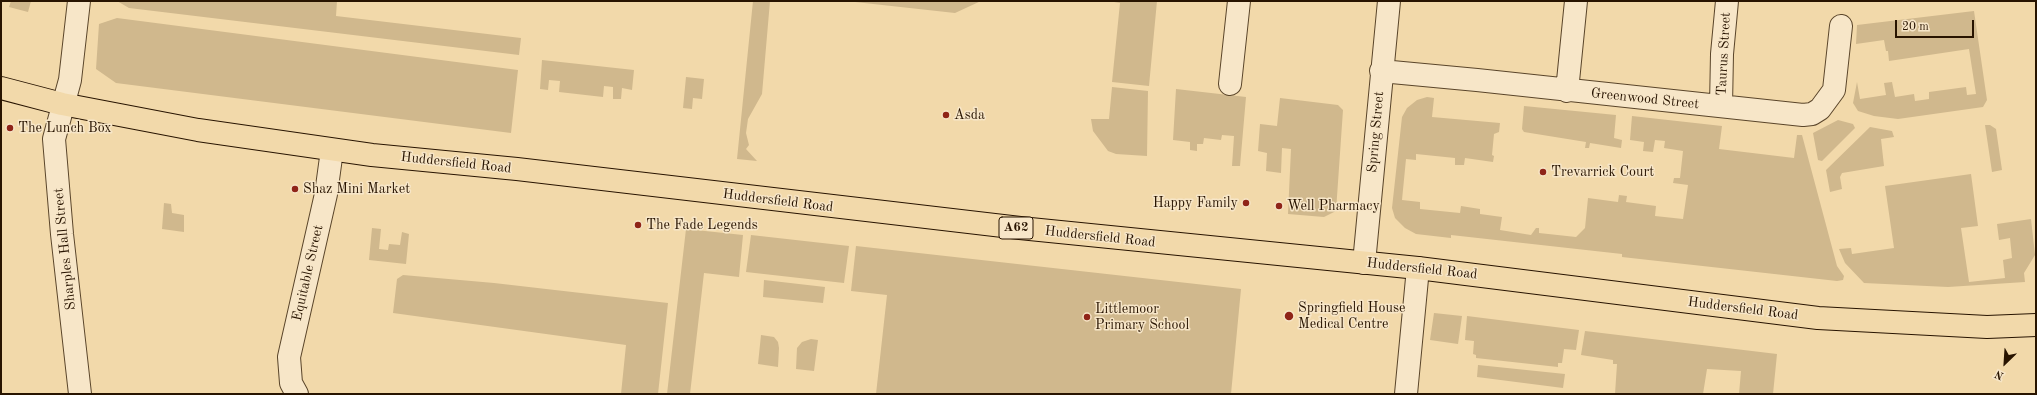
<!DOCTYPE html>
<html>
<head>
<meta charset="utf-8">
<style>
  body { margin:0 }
  #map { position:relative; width:2037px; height:395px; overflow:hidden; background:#f2d9aa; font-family:"Old Standard TT",serif }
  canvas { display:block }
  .frame { position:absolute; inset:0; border:2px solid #281400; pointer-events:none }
  .north { position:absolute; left:1985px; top:343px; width:40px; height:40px; -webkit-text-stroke:3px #f7e6c8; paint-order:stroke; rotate:205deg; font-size:11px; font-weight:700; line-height:16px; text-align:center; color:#281400 }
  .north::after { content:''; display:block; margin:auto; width:14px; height:18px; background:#281400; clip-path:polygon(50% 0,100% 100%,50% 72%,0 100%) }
  .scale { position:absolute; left:1895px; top:20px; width:79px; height:18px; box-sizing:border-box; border:2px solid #281400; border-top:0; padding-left:5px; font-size:12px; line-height:14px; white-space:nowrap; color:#281400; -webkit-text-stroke:3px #f7e6c8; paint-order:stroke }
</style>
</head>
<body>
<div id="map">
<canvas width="2037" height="395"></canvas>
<div class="frame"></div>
<div class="north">N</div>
<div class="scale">20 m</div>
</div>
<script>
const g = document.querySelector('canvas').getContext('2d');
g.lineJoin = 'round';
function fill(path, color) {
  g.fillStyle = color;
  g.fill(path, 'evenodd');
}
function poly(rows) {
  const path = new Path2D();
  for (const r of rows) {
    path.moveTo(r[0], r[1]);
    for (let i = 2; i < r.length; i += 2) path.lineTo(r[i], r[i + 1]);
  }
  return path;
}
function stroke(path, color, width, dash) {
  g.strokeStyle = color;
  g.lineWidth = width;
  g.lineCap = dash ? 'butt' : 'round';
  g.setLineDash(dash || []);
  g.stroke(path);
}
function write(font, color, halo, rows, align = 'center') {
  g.font = font + ' "Old Standard TT",serif';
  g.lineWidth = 3;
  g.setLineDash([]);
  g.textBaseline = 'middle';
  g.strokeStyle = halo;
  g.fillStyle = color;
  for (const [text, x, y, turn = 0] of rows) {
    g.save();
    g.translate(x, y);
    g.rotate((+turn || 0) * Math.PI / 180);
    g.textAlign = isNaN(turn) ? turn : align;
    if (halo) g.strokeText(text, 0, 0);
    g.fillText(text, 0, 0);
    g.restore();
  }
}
fill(poly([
  [11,1,31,1,28,12,9,7],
  [117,1,337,1,336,16,521,38,519,55,129,8],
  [753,1,770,1,762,94,748,119,746,133,749,145,746,149,757,161,737,159],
  [846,1,981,1,955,13],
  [1108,1,1157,1,1149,86,1112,82,1120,3],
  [1974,11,1987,100,1983,107,1898,119,1874,116,1858,111,1853,103,1857,82,1860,99,1886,95,1884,83,1892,82,1895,97,1914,94,1915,101,1929,99,1929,92,1966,87,1967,95,1976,94,1969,49,1889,61,1888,51,1886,51,1884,40,1856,44,1857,25],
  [117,18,518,70,511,133,116,83,96,69,99,24],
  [542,60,634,70,632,90,622,88,621,99,613,99,613,87,604,86,603,97,559,92,560,81,549,80,548,90,540,89],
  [686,77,704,79,702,99,693,98,692,109,683,108],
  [1112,87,1148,91,1147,156,1116,154,1108,151,1093,131,1091,119,1109,119],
  [1176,89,1246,97,1240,166,1232,166,1234,136,1222,135,1221,140,1204,138,1203,144,1197,144,1197,151,1190,150,1190,142,1173,140],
  [1427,97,1434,98,1432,117,1500,123,1499,132,1494,134,1492,155,1494,156,1493,162,1465,158,1464,165,1455,165,1455,158,1416,154,1416,160,1406,159,1402,200,1420,202,1420,209,1460,213,1461,206,1480,209,1480,214,1502,217,1500,230,1531,235,1536,228,1539,228,1539,233,1576,237,1585,228,1588,198,1618,202,1619,195,1627,196,1626,202,1656,206,1655,216,1683,219,1688,185,1673,183,1674,178,1680,178,1683,151,1664,148,1665,141,1655,140,1653,152,1643,151,1644,142,1630,140,1632,116,1722,126,1719,149,1794,158,1797,135,1802,135,1837,266,1844,276,1843,280,1837,281,1622,257,1622,254,1451,235,1451,238,1416,234,1405,228,1395,218,1392,208,1402,117,1407,108,1417,100],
  [1280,98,1338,105,1343,110,1336,211,1324,217,1288,214,1291,149,1282,148,1281,173,1266,171,1267,153,1258,151,1260,124,1277,126],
  [1524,106,1616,115,1614,138,1622,140,1621,148,1590,143,1589,148,1585,148,1586,142,1524,132,1522,129],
  [1838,120,1853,124,1855,128,1822,161,1818,160,1813,133],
  [1985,125,1990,125,1996,129,2002,170,1992,172],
  [1870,127,1892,131,1894,137,1881,139,1884,166,1842,173,1840,177,1842,189,1830,192,1826,170],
  [1971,174,1978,226,1961,228,1969,282,2005,278,2003,260,2012,258,2010,238,1999,240,1997,224,2031,219,2035,255,2024,273,2025,282,1948,287,1864,283,1845,263,1839,249,1851,248,1852,254,1894,248,1885,186],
  [164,203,171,204,172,213,184,215,184,232,162,229],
  [372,228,381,229,379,249,388,250,389,244,400,245,402,232,409,234,406,264,369,260],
  [686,229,743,235,739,277,704,273,690,394,667,394],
  [751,235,849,246,844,283,746,272],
  [856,246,1241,289,1231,394,876,394,887,295,851,291],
  [403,275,494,283,668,303,658,394,621,394,626,345,393,313,397,279],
  [764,280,825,287,823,303,763,297],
  [1434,313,1462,316,1458,344,1430,340],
  [1467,316,1579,330,1576,350,1564,349,1562,363,1558,363,1558,367,1476,358,1476,355,1473,354,1474,341,1465,340],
  [1585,331,1777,354,1773,394,1739,394,1741,371,1707,369,1703,394,1615,394,1617,364,1613,364,1613,360,1581,355],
  [761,335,774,337,778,342,779,348,778,367,758,364],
  [811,339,818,340,814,371,796,369,797,348,802,342],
  [1478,365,1565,374,1563,388,1477,377]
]), '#d0b88d');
const minor = poly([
  [79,1,70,80,54,139,62,234,80,394],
  [1381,71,1477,80,1803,115,1812,114,1820,109,1834,90,1841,26],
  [1230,84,1239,1],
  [1567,91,1576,1],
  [1721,106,1722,54,1727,1],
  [1364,263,1389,1],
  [297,394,291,383,289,357,326,194,332,150],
  [1406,394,1418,268]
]);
const major = poly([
  [1,88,62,104,198,130,372,155,517,169,1020,228,1418,268,1818,318,1987,327,2036,325]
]);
stroke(minor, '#5a452a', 24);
stroke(major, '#281400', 24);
stroke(minor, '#f7e6c8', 22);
stroke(major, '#f2d9aa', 22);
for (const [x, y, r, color] of [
  [946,115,4,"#8f2418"],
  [10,128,4,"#8f2418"],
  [1543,172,4,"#8f2418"],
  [295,189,4,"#8f2418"],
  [1246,203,4,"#8f2418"],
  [1279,206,4,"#8f2418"],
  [638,225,4,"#8f2418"],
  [1289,316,5,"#8f2418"],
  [1087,317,4,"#8f2418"]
]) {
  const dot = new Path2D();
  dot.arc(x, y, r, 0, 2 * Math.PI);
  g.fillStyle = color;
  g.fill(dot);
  stroke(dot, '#f7e6c8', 1.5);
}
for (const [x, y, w] of [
  [1016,228,34]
]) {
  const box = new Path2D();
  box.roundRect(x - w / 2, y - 11, w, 22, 3);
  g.fillStyle = '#f7e6c8';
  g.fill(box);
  stroke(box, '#281400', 1);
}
write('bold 13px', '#281400', null, [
  ["A62",1016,228]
]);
write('14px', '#281400', '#f7e6c8', [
  ["Taurus Street",1724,54,-87],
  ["Greenwood Street",1645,99,6],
  ["Spring Street",1376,132,-85],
  ["Huddersfield Road",456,163,6],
  ["Huddersfield Road",778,201,7],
  ["Huddersfield Road",1100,237,6],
  ["Sharples Hall Street",65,249,-96],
  ["Huddersfield Road",1422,269,6],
  ["Equitable Street",308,273,-77],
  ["Huddersfield Road",1743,309,7]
]);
write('14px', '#281400', '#f7e6c8', [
  ["Asda",954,115],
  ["The Lunch Box",18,128],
  ["Trevarrick Court",1551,172],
  ["Shaz Mini Market",303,189],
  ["Happy Family",1238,203,"right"],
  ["Well Pharmacy",1287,206],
  ["The Fade Legends",646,225],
  ["Springfield House",1298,308],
  ["Medical Centre",1298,324],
  ["Littlemoor",1095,309],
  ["Primary School",1095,325]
], 'left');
</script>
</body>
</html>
